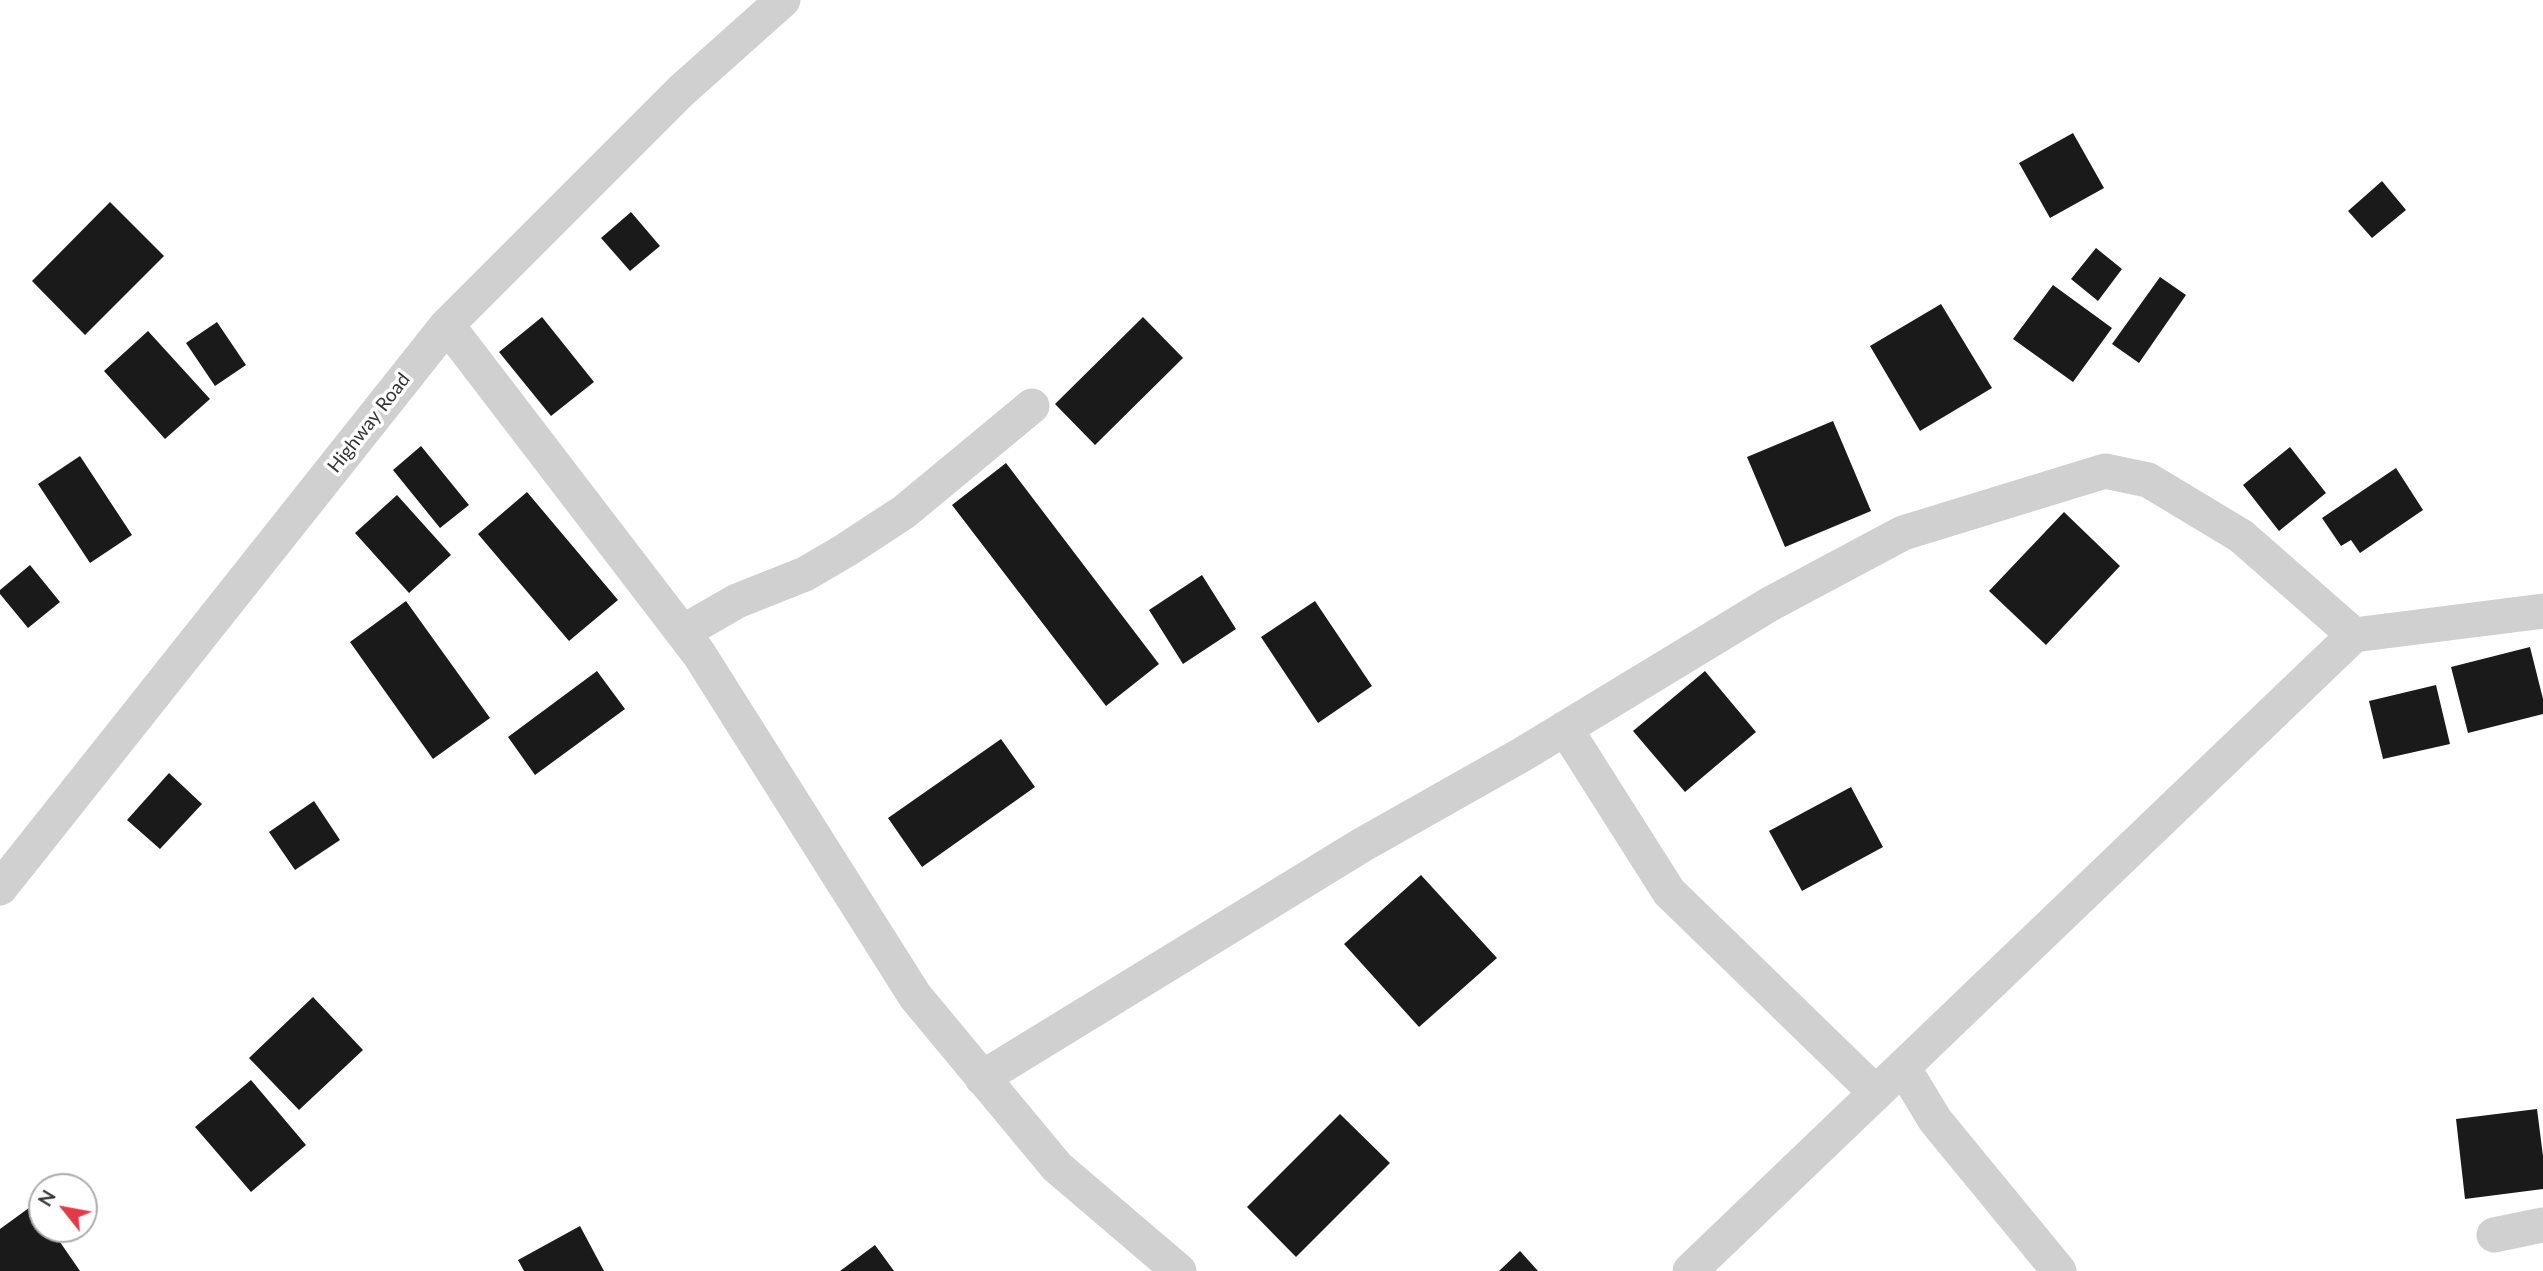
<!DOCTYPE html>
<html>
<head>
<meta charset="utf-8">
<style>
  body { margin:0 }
  #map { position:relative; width:2543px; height:1271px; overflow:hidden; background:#fff; font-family:Lato,sans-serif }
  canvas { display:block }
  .north { position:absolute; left:28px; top:1173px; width:70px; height:70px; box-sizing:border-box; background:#fff; border:2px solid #adadad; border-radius:50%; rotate:301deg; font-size:19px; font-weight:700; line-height:28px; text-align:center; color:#333 }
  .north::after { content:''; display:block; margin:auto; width:24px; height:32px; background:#e63946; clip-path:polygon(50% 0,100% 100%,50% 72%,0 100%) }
</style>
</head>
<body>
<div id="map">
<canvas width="2543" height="1271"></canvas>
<div class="north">N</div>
</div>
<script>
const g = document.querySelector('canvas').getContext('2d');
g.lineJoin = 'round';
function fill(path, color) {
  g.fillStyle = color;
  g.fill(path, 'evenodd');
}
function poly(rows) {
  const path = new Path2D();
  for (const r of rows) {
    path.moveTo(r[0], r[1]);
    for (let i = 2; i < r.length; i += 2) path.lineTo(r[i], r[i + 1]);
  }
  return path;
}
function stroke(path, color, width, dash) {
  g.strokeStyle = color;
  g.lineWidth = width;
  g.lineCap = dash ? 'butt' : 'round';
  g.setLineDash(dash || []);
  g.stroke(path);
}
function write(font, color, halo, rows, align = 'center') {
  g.font = font + ' Lato,sans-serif';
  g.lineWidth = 7;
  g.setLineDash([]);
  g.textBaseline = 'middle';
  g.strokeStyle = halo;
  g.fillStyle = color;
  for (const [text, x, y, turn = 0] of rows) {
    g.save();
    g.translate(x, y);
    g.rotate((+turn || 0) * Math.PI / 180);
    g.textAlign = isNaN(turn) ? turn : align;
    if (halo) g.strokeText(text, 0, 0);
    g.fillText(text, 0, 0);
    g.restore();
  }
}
fill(poly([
  [2073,133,2104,188,2050,218,2019,163],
  [2382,181,2406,210,2372,238,2348,211],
  [110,202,164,256,85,335,32,281],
  [631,212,660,246,630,271,601,238],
  [2096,248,2122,269,2098,301,2071,279],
  [2160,277,2186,295,2139,363,2112,344],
  [2053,285,2112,328,2073,382,2013,339],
  [1941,304,1992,388,1920,431,1870,346],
  [542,317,594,382,551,416,499,352],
  [1143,317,1183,358,1095,445,1055,404],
  [217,322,246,365,215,386,186,343],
  [148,331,210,399,165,439,104,371],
  [1833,421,1871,511,1785,547,1747,457],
  [421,446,469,505,440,528,393,470],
  [2290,447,2326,493,2279,531,2243,485],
  [80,456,132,535,90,563,38,484],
  [1006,463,1159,664,1106,706,952,505],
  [2396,468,2423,510,2360,553,2351,540,2341,546,2322,518],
  [527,492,618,600,569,641,478,534],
  [397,495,451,555,409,593,355,533],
  [2064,512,2120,566,2046,645,1989,591],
  [30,565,60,602,28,628,0,594,0,590],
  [1202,575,1236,629,1183,664,1149,610],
  [406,601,490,718,433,759,350,642],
  [1315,601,1372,686,1318,723,1261,637],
  [2530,647,2543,699,2543,714,2468,733,2451,667],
  [597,671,625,709,535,775,508,737],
  [1705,671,1756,732,1685,792,1633,731],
  [2436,685,2450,744,2383,759,2369,701],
  [1001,739,1035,787,922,867,888,818],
  [169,773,202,804,160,849,127,820],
  [1851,787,1883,847,1802,891,1769,831],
  [314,801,340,840,295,870,269,832],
  [1421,875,1497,958,1419,1027,1344,944],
  [313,997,363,1050,299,1110,249,1058],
  [251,1080,306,1145,251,1192,195,1127],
  [2537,1109,2543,1156,2543,1189,2465,1199,2456,1119],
  [1340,1114,1390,1163,1296,1257,1247,1207],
  [33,1205,42,1217,42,1229,51,1229,80,1271,0,1271,0,1229],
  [580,1226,604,1271,524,1271,518,1260],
  [875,1245,894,1271,840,1271],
  [1520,1251,1538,1271,1499,1271]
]), '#1a1a1a');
stroke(poly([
  [447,325,699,654,915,996,1057,1167,1179,1271],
  [683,632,737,601,805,574,846,550,904,512,1032,406],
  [1565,728,1669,892,1876,1093],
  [0,888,447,325,681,91,783,0],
  [1903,1067,1935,1120,2059,1271],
  [982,1078,1362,845,1523,754,1770,604,1903,533,2105,471,2148,480,2241,536,2354,635],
  [2494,1235,2543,1225],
  [1690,1271,2354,635,2543,611]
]), '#d0d0d0', 35);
write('19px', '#333', '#fff', [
  ["Highway Road",369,423,-52]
]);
</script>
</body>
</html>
